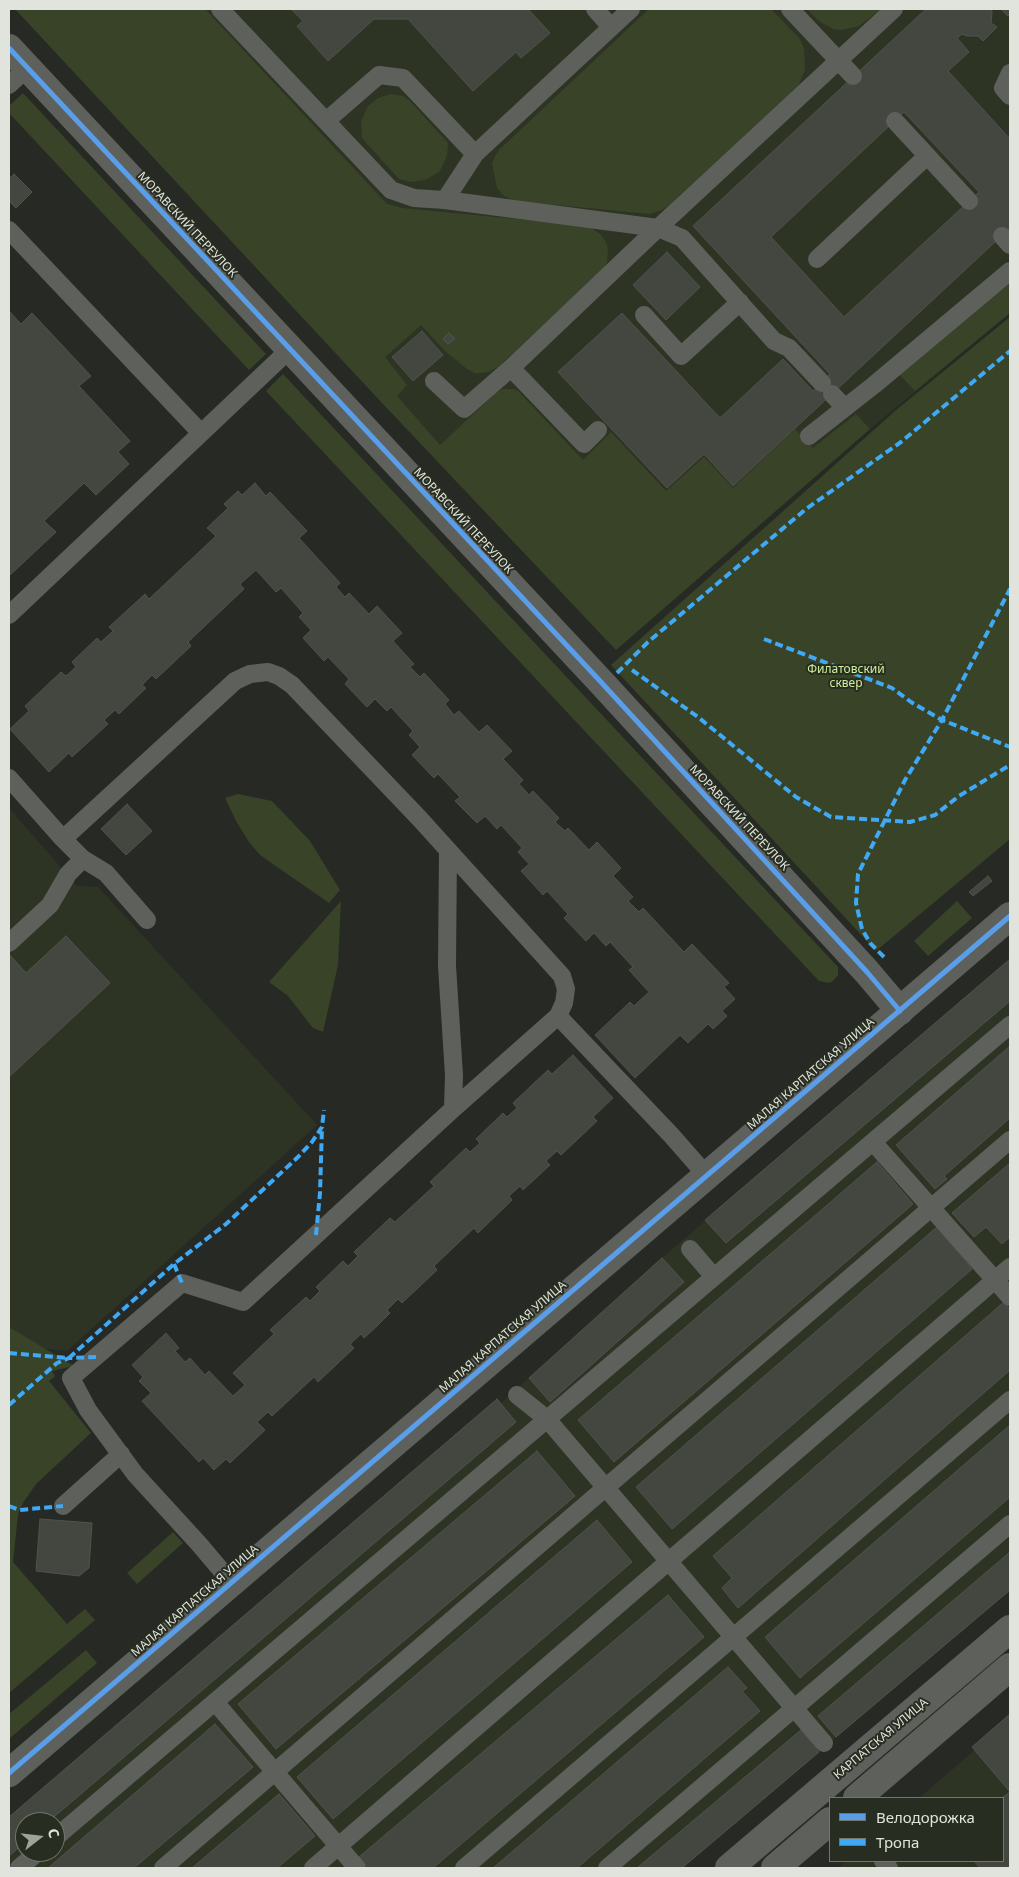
<!DOCTYPE html>
<html>
<head>
<meta charset="utf-8">
<style>
  body { margin:0 }
  #map { position:relative; width:1019px; height:1877px; overflow:hidden; background:#272a24; font-family:"Noto Sans",sans-serif }
  canvas { display:block }
  .frame { position:absolute; inset:0; border:10px solid #e1e4dc; pointer-events:none }
  .legend { position:absolute; left:829px; top:1797px; width:175px; height:65px; box-sizing:border-box; background:#282d21; border:1px solid #72766c; margin:0; padding:6px 9px; list-style:none; font-size:15px; color:#e1e4dc }
  .legend li { display:flex; align-items:center; gap:10px; height:25px }
  .legend b { width:25px; border:1px solid #72766c }
  .north { position:absolute; left:15px; top:1812px; width:50px; height:50px; box-sizing:border-box; background:#282d21; border:1px solid #72766c; border-radius:50%; rotate:74deg; font-size:14px; font-weight:700; line-height:20px; text-align:center; color:#e1e4dc }
  .north::after { content:''; display:block; margin:auto; width:18px; height:22px; background:#a0a39c; clip-path:polygon(50% 0,100% 100%,50% 72%,0 100%) }
</style>
</head>
<body>
<div id="map">
<canvas width="1019" height="1877"></canvas>
<div class="frame"></div>
<ul class="legend">
<li><b style="height:6px;background:#5a9eea"></b>Велодорожка</li>
<li><b style="height:6px;background:#3fa9f5"></b>Тропа</li>
</ul>
<div class="north">С</div>
</div>
<script>
const g = document.querySelector('canvas').getContext('2d');
g.lineJoin = 'round';
function fill(path, color) {
  g.fillStyle = color;
  g.fill(path, 'evenodd');
}
function poly(rows) {
  const path = new Path2D();
  for (const r of rows) {
    path.moveTo(r[0], r[1]);
    for (let i = 2; i < r.length; i += 2) path.lineTo(r[i], r[i + 1]);
  }
  return path;
}
function stroke(path, color, width, dash) {
  g.strokeStyle = color;
  g.lineWidth = width;
  g.lineCap = dash ? 'butt' : 'round';
  g.setLineDash(dash || []);
  g.stroke(path);
}
function write(font, color, halo, rows, align = 'center') {
  g.font = font + ' "Noto Sans",sans-serif';
  g.lineWidth = 4;
  g.setLineDash([]);
  g.textBaseline = 'middle';
  g.strokeStyle = halo;
  g.fillStyle = color;
  for (const [text, x, y, turn = 0] of rows) {
    g.save();
    g.translate(x, y);
    g.rotate((+turn || 0) * Math.PI / 180);
    g.textAlign = isNaN(turn) ? turn : align;
    if (halo) g.strokeText(text, 0, 0);
    g.fillText(text, 0, 0);
    g.restore();
  }
}
fill(poly([
  [15,9,1010,9,1010,313,870,429,616,650,383,404],
  [9,808,77,886,98,887,317,1125,67,1351,9,1345],
  [1010,959,1010,1590,682,1868,9,1868,9,1817,497,1399,501,1403,662,1258],
  [25,1822,55,1822,55,1852,25,1852],
  [1010,1720,1010,1868,839,1868,847,1861,1003,1861,1003,1798,919,1798]
]), '#2e3424');
fill(poly([
  [15,9,205,9,387,204,402,208,589,226,600,234,606,242,608,249,607,262,604,268,498,367,488,372,481,373,475,373,467,369,445,351,421,325,385,357,407,385,397,396,440,445,497,392,503,389,514,389,518,391,583,460,611,432,666,491,704,457,733,488,795,429,813,448,856,414,870,429,616,650,383,404],
  [649,9,771,9,800,39,804,49,805,70,798,86,667,207,660,211,649,214,515,201,504,196,497,188,492,164,495,156,500,149],
  [807,9,881,9,859,26,842,30,833,29,819,21],
  [23,93,266,354,249,370,9,113,9,106],
  [391,94,403,96,409,100,448,143,447,156,442,167,439,172,425,180,410,182,399,179,362,138,361,121,368,106,378,98],
  [1010,281,1010,313,915,391,899,374],
  [1010,317,1010,839,876,951,611,665,895,411],
  [283,374,838,967,838,975,834,980,830,983,819,981,266,391],
  [238,794,272,801,310,841,340,890,329,903,260,855,249,842,236,821,225,798],
  [341,901,338,965,323,1032,313,1028,288,996,269,982],
  [957,901,972,918,928,956,914,941],
  [9,1327,74,1366,52,1371,55,1376,49,1381,91,1433,36,1484,23,1503,18,1514,13,1562,67,1624,85,1609,95,1620,9,1693],
  [173,1532,183,1543,137,1584,127,1573],
  [86,1650,97,1663,9,1739,9,1714]
]), '#384327');
const building = poly([
  [291,9,528,9,550,33,521,58,516,52,473,91,408,19,374,19,328,61,297,26,303,21,291,9],
  [926,9,991,9,992,12,991,23,997,27,983,41,978,36,967,36,962,34,957,38,969,52,948,71,1010,139,1010,228,733,486,704,454,667,488,558,372,622,313,720,418,783,359,813,391,830,374,693,226,926,9],
  [904,112,979,192,844,317,771,237,904,112],
  [1001,9,1010,9,1010,14,1008,16,1001,9],
  [14,174,32,192,16,208,9,201,9,179,14,174],
  [667,252,700,287,666,320,633,285,667,252],
  [9,311,21,324,32,313,91,376,79,386,130,441,118,452,129,464,96,495,84,483,44,521,56,532,9,576,9,311],
  [422,331,443,355,413,381,392,357,422,331],
  [449,333,455,339,448,344,443,339,449,333],
  [255,483,266,496,270,492,307,531,299,538,340,583,336,587,345,597,349,593,369,614,377,606,402,633,393,641,414,664,410,667,420,677,424,673,449,700,445,704,454,715,459,711,479,732,487,725,512,751,503,759,523,780,519,784,529,795,533,791,559,818,555,822,565,831,568,828,589,850,597,842,621,868,613,876,633,897,628,901,639,912,643,908,684,952,692,944,729,983,724,987,735,999,722,1011,727,1016,713,1029,708,1024,688,1043,680,1035,635,1078,595,1035,630,1002,634,1006,649,992,629,970,633,967,610,942,606,946,594,933,586,941,564,918,568,914,547,891,543,895,521,871,529,864,518,852,522,848,501,825,497,829,485,816,477,823,455,801,460,797,438,774,434,778,412,755,420,747,409,735,413,731,391,707,387,711,375,699,367,707,345,684,349,679,328,657,324,661,303,638,311,630,299,617,303,613,281,588,276,592,256,570,240,584,244,589,188,642,191,646,156,679,152,675,142,685,146,688,119,714,115,710,104,720,108,724,72,757,69,753,49,772,10,729,29,711,25,706,61,672,66,676,76,667,72,662,97,638,101,642,113,631,109,627,145,594,149,599,216,536,207,528,228,508,224,504,238,491,242,495,255,483],
  [127,804,152,831,126,855,101,829,127,804],
  [988,876,992,881,973,896,969,892,988,876],
  [66,936,110,983,9,1077,9,954,26,973,66,936],
  [1010,959,1010,1001,726,1243,705,1220,1010,959],
  [1010,1046,1010,1118,944,1176,947,1179,935,1189,896,1145,1010,1046],
  [573,1055,613,1098,593,1117,597,1121,561,1155,557,1151,546,1161,550,1165,523,1190,520,1186,509,1196,512,1200,478,1233,474,1228,434,1266,437,1270,402,1303,398,1299,387,1310,390,1313,376,1327,364,1338,361,1334,350,1344,354,1348,318,1382,314,1377,272,1416,268,1412,257,1422,265,1430,230,1463,226,1459,214,1470,203,1458,199,1462,142,1401,151,1393,139,1381,143,1377,132,1365,166,1333,179,1348,175,1351,185,1362,190,1358,205,1375,209,1371,233,1396,245,1385,233,1373,274,1334,270,1330,306,1297,310,1301,320,1291,316,1287,343,1261,348,1266,358,1256,354,1252,390,1218,395,1222,434,1186,430,1182,466,1148,470,1152,480,1143,476,1139,503,1113,507,1117,517,1108,513,1103,548,1070,552,1074,573,1055],
  [877,1162,913,1204,614,1462,578,1420,877,1162],
  [1010,1163,1010,1237,1002,1244,986,1227,974,1237,952,1213,1010,1163],
  [937,1227,972,1269,672,1529,636,1487,937,1227],
  [662,1258,684,1282,550,1402,529,1378,662,1258],
  [1004,1302,1010,1310,1010,1370,738,1608,722,1588,732,1578,713,1556,1004,1302],
  [497,1399,516,1422,48,1822,25,1822,25,1842,9,1856,9,1817,497,1399],
  [1010,1425,1010,1497,800,1678,765,1637,1010,1425],
  [537,1451,575,1496,276,1749,238,1704,537,1451],
  [40,1519,92,1523,89,1568,79,1576,36,1571,40,1519],
  [597,1520,632,1562,333,1819,297,1777,597,1520],
  [1010,1552,1010,1590,836,1737,818,1716,1010,1552],
  [668,1595,704,1637,433,1868,369,1868,359,1857,668,1595],
  [728,1667,747,1688,742,1691,760,1711,577,1868,493,1868,728,1667],
  [1010,1714,1010,1868,980,1868,974,1861,1003,1861,1002,1798,1010,1792,972,1747,1010,1714],
  [215,1724,253,1767,134,1868,48,1868,215,1724],
  [801,1730,819,1752,682,1868,637,1868,801,1730],
  [279,1794,315,1836,277,1868,192,1868,279,1794]
]);
fill(building, '#444640');
stroke(building, '#50534d', 1);
stroke(poly([
  [220,9,391,190,414,198,445,200,658,228,894,9],
  [595,9,611,27],
  [790,9,853,76],
  [1010,73,1003,88,1010,96],
  [9,85,27,68],
  [326,121,379,75,403,78,475,154],
  [895,121,969,201],
  [445,200,475,154,631,9],
  [9,230,201,433],
  [1002,236,1010,245],
  [817,259,927,156],
  [644,315,681,356,740,302],
  [511,368,584,444,598,430],
  [434,381,464,409,511,368,658,228,682,238,774,341,789,348,822,383],
  [832,394,845,408],
  [809,436,874,385,1010,271],
  [9,615,289,350],
  [9,778,63,839,235,681,250,674,268,672,279,676,292,685,419,818,562,976,566,989,564,1003,558,1016,453,1109,243,1302,182,1283,71,1378,88,1410,135,1474,199,1544,232,1583],
  [448,850,447,966,454,1075,453,1109],
  [83,859,106,873,147,920],
  [9,943,50,905,68,874,83,859,63,839],
  [558,1016,672,1136,707,1176],
  [873,1142,1010,1297],
  [690,1249,714,1277],
  [517,1395,547,1419,824,1743],
  [63,1506,121,1454],
  [215,1702,357,1868],
  [55,1838,1010,1025],
  [883,1861,889,1868],
  [19,1868,38,1852],
  [163,1868,1010,1140],
  [313,1868,1010,1267],
  [464,1868,1010,1400],
  [607,1868,1010,1524]
]), '#5e605c', 18);
stroke(poly([
  [9,48,600,681,867,972,900,1011],
  [9,1773,1010,916],
  [857,1798,1010,1667],
  [729,1868,1010,1629],
  [775,1868,830,1821]
]), '#5e605c', 28);
stroke(poly([
  [764,639,892,688,911,702,942,720,1010,747],
  [632,670,698,717,796,797,831,817,910,822,935,815,959,796,1010,765],
  [617,673,648,642,806,509,901,442,1010,351],
  [884,957,870,943,862,929,856,903,858,874,905,780,942,720,1010,589],
  [316,1235,320,1193,322,1127],
  [174,1264,182,1283],
  [9,1353,69,1358,174,1264,226,1224,298,1157,312,1142,322,1127,324,1110],
  [9,1405,57,1363,69,1358,96,1357],
  [9,1506,19,1510,63,1506]
]), '#3fa9f5', 4, [8, 4]);
stroke(poly([
  [9,48,600,681,867,972,900,1011],
  [9,1773,1010,916]
]), '#5a9eea', 5);
write('12px', '#e1e4dc', '#282d21', [
  ["МОРАВСКИЙ ПЕРЕУЛОК",187,225,47],
  ["МОРАВСКИЙ ПЕРЕУЛОК",463,521,47],
  ["МОРАВСКИЙ ПЕРЕУЛОК",739,818,47],
  ["МАЛАЯ КАРПАТСКАЯ УЛИЦА",811,1074,-41],
  ["МАЛАЯ КАРПАТСКАЯ УЛИЦА",503,1337,-41],
  ["МАЛАЯ КАРПАТСКАЯ УЛИЦА",195,1601,-41],
  ["КАРПАТСКАЯ УЛИЦА",881,1739,-40]
]);
write('12px', '#cfef9a', '#282d21', [
  ["Филатовский",846,670],
  ["сквер",846,684]
]);
</script>
</body>
</html>
